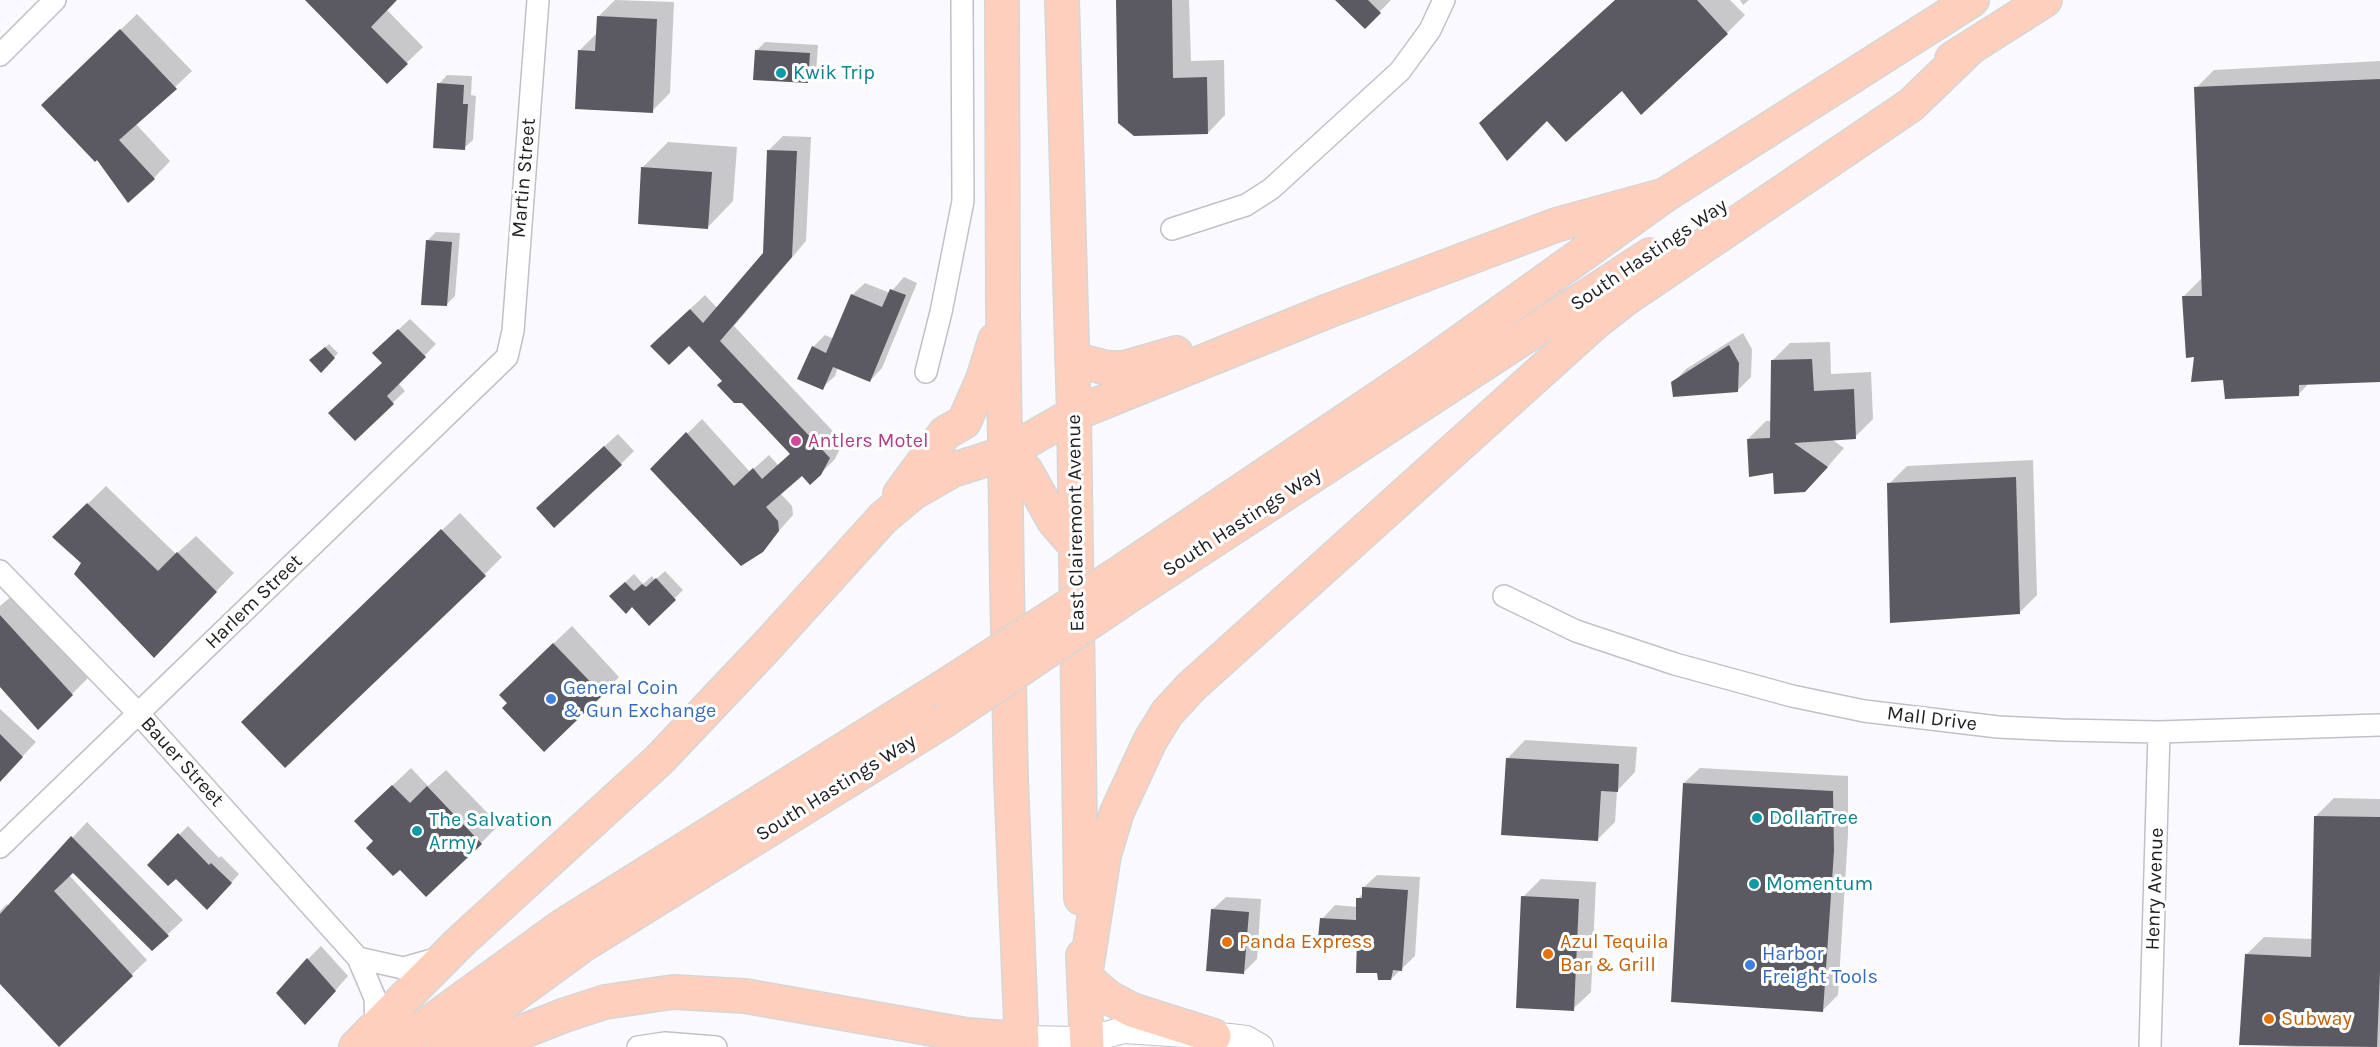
<!DOCTYPE html>
<html>
<head>
<meta charset="utf-8">
<style>
  body { margin:0 }
  canvas { display:block; background:#fafafe }
</style>
</head>
<body>
<canvas width="2380" height="1047"></canvas>
<script>
const g = document.querySelector('canvas').getContext('2d');
g.lineJoin = 'round';
function fill(path, color) {
  g.fillStyle = color;
  g.fill(path, 'evenodd');
}
function poly(rows) {
  const path = new Path2D();
  for (const r of rows) {
    path.moveTo(r[0], r[1]);
    for (let i = 2; i < r.length; i += 2) path.lineTo(r[i], r[i + 1]);
  }
  return path;
}
function stroke(path, color, width, dash) {
  g.strokeStyle = color;
  g.lineWidth = width;
  g.lineCap = dash ? 'butt' : 'round';
  g.setLineDash(dash || []);
  g.stroke(path);
}
function write(font, color, halo, rows, align = 'center') {
  g.font = font + ' Karla,sans-serif';
  g.lineWidth = 6;
  g.setLineDash([]);
  g.textBaseline = 'middle';
  g.strokeStyle = halo;
  g.fillStyle = color;
  for (const [text, x, y, turn = 0] of rows) {
    g.save();
    g.translate(x, y);
    g.rotate((+turn || 0) * Math.PI / 180);
    g.textAlign = isNaN(turn) ? turn : align;
    if (halo) g.strokeText(text, 0, 0);
    g.fillText(text, 0, 0);
    g.restore();
  }
}
fill(poly([
  [307,0,396,0,387,10,423,47,387,82],
  [615,0,674,2,670,93,652,111,579,51,598,32,598,17],
  [1117,0,1189,0,1191,61,1224,60,1225,115,1208,133],
  [1338,0,1391,0,1365,27],
  [1615,0,1730,0,1745,15,1727,33],
  [1740,0,1749,0,1743,5],
  [137,14,192,71,136,124,170,161,154,178,97,158,60,88],
  [765,42,818,45,816,73,807,82,756,51],
  [2380,61,2380,381,2309,383,2299,394,2225,379,2196,355,2184,296,2202,278,2196,88,2214,70],
  [447,75,472,76,471,95,476,96,473,140,464,148,439,84],
  [783,136,811,137,806,241,734,326,843,442,835,459,820,474,802,474,780,493,792,506,793,515,762,550,652,469,702,419,750,472,769,455,778,465,791,453,689,344,667,331,705,295,718,309,765,253,769,150],
  [668,142,737,147,733,201,708,227,642,168],
  [436,232,460,233,455,296,446,305,428,240],
  [904,277,917,283,882,368,870,381,838,367,835,376,822,388,813,347,825,335,834,339,852,295,865,283,890,293],
  [410,319,436,344,398,383,405,391,355,439,384,363,385,342],
  [1743,333,1752,349,1751,377,1737,391,1673,383,1686,369],
  [1830,342,1831,374,1871,372,1873,419,1855,437,1831,439,1844,448,1823,472,1775,471,1748,439,1766,421,1771,421,1772,361,1790,343],
  [329,344,338,353,321,371,315,356],
  [618,434,634,451,621,464,551,495],
  [2033,460,2037,595,2019,613,1889,484,1907,466],
  [106,486,176,554,196,536,234,573,171,638,54,537],
  [460,513,502,557,484,575,260,704],
  [665,571,683,590,649,624,620,587,634,574,643,584,652,576,655,580],
  [14,594,90,676,38,728,0,685,0,606],
  [572,626,619,677,602,694,508,703,518,677],
  [0,709,36,742,0,780],
  [1525,740,1637,747,1635,772,1617,791,1615,822,1597,840,1508,758],
  [411,768,428,786,446,770,499,825,481,843,400,867,375,841,374,803],
  [1700,768,1848,776,1848,835,1838,995,1823,1010,1684,783],
  [2334,798,2380,799,2380,1047,2294,1047,2241,1044,2246,955,2264,937,2313,939,2316,816],
  [87,822,183,920,152,949,73,871,69,875,147,960,59,1044,0,982,0,911,7,904,9,906],
  [188,826,219,858,221,856,239,874,216,900,149,865],
  [1377,875,1420,877,1415,956,1391,979,1378,972,1359,937,1322,919,1335,905,1358,907,1358,899,1363,893,1363,888],
  [1541,879,1596,882,1591,992,1573,1009,1523,897],
  [1226,897,1261,899,1257,959,1243,973,1212,910],
  [321,946,348,976,319,1009,308,959]
]), '#0003');
fill(poly([
  [305,0,397,0,371,27,408,64,387,84],
  [1116,0,1172,0,1173,78,1207,77,1208,134,1134,136,1118,123],
  [1335,0,1368,0,1381,13,1365,29],
  [1615,0,1697,0,1728,34,1641,115,1622,91,1566,142,1547,121,1507,161,1479,123],
  [597,16,657,19,653,113,575,109,578,50,595,51],
  [120,29,177,89,119,140,155,179,128,203,97,160,95,162,41,105],
  [755,50,810,53,808,83,753,80],
  [2380,79,2380,382,2299,385,2299,396,2225,399,2223,380,2191,382,2194,357,2186,358,2182,296,2202,296,2194,87],
  [437,83,464,85,463,104,468,104,465,150,433,148],
  [767,150,797,151,792,257,720,341,830,458,821,475,810,485,802,476,766,507,778,521,779,531,763,552,741,566,650,469,686,432,734,486,753,468,762,479,790,454,742,403,734,403,717,385,722,381,689,346,669,365,650,346,690,309,703,323,763,253],
  [641,167,712,172,708,229,638,224],
  [426,240,452,242,447,306,421,305],
  [890,289,906,295,870,382,833,367,823,390,797,379,812,346,826,353,851,294,882,307],
  [398,329,426,357,387,396,394,404,355,441,328,413,382,363,372,353],
  [1729,345,1739,363,1738,392,1673,397,1671,382],
  [325,347,335,358,321,373,309,360],
  [1812,359,1814,391,1854,389,1856,439,1794,443,1828,467,1805,492,1774,494,1773,473,1749,477,1747,439,1770,438,1771,360],
  [604,446,622,465,554,528,536,508],
  [2016,477,2020,614,1890,623,1887,483],
  [87,503,158,571,177,552,217,592,154,658,74,574,81,563,52,537],
  [441,529,486,576,285,768,241,722],
  [656,578,676,600,649,626,632,607,626,614,609,596,625,582,634,591,642,584,646,587],
  [0,615,73,695,38,730,0,687],
  [553,643,603,695,544,752,502,708,507,703,499,695],
  [0,734,23,757,0,782],
  [1506,758,1619,764,1618,792,1601,791,1598,841,1501,835],
  [1683,783,1833,791,1834,851,1823,1012,1671,1002],
  [392,785,410,803,427,786,482,844,426,897,400,870,393,876,366,848,373,841,354,821],
  [2314,816,2380,817,2380,971,2377,1047,2239,1045,2245,954,2311,957],
  [178,833,209,865,211,863,232,883,207,910,176,879,168,886,147,865],
  [71,836,169,936,152,951,73,873,54,891,133,976,59,1047,0,984,0,914],
  [1362,887,1408,890,1402,971,1393,970,1391,980,1378,980,1377,973,1356,973,1357,939,1318,938,1320,918,1356,920,1356,898,1362,898],
  [1521,896,1579,899,1574,1011,1516,1008],
  [1211,909,1249,912,1244,974,1206,971],
  [307,958,336,991,305,1025,276,993]
]), '#5b5a62');
const minor = poly([
  [0,55,55,0],
  [1172,229,1246,205,1271,189,1400,71,1430,30,1444,0],
  [926,372,941,312,963,201,962,0],
  [0,571,138,713,358,958,375,998,376,1026],
  [1504,596,1576,631,1675,664,1792,696,1864,711,1998,727,2062,730,2159,732,2380,725],
  [0,847,507,357,513,331,538,0],
  [358,958,403,968,439,958],
  [638,1047,665,1043,716,1047],
  [2150,1047,2159,732]
]);
const tertiary = poly([
  [1022,1039,1086,1040,1124,1030,1230,1037,1246,1039,1260,1047]
]);
const primary = poly([
  [1002,0,1003,307,1007,583,1011,778,1022,1047],
  [1062,0,1074,414,1081,898],
  [1952,59,2045,0],
  [1072,359,1107,368,1124,368,1176,353],
  [1006,453,1026,471,1054,521,1076,546],
  [900,494,945,433,964,422,983,379,995,340],
  [1124,570,1425,367,1665,195,1972,0],
  [1124,599,1650,255],
  [1083,956,1087,1047],
  [1085,977,1104,855,1117,812,1150,741,1167,713,1191,687,1597,321,1625,299,1911,105,1970,48],
  [1085,977,1108,997,1132,1010,1214,1036],
  [356,1047,459,943,659,760,767,646,883,518,913,493,953,470,1006,453,1074,414,1328,311,1556,225,1665,195],
  [396,1047,561,927,942,688],
  [443,1047,583,945,942,722],
  [483,1047,565,1015,605,1002,673,992,745,996,967,1035,1022,1039]
]);
stroke(minor, '#c1c0c9', 24);
stroke(tertiary, '#c1c0c9', 28);
stroke(primary, '#d6d6d7', 36);
stroke(minor, '#fff', 21);
stroke(tertiary, '#fff', 26);
stroke(primary, '#fecfbc', 33);
const primaryBridge = poly([
  [942,688,1124,570],
  [942,722,1124,599]
]);
stroke(primaryBridge, '#d6d6d7', 36, []);
stroke(primaryBridge, '#fecfbc', 33);
for (const [x, y, r, color] of [
  [781,73,6,"#0f9aa8"],
  [796,441,6,"#d1479c"],
  [551,699,6,"#3f7fe0"],
  [1757,818,6,"#0f9aa8"],
  [417,831,6,"#0f9aa8"],
  [1754,884,6,"#0f9aa8"],
  [1227,942,6,"#e8710a"],
  [1548,954,6,"#e8710a"],
  [1750,965,6,"#3f7fe0"],
  [2269,1019,6,"#e8710a"]
]) {
  const dot = new Path2D();
  dot.arc(x, y, r, 0, 2 * Math.PI);
  g.fillStyle = color;
  g.fill(dot);
  stroke(dot, '#fff', 2);
}
write('20px', '#0d838f', '#fff', [
  ["Kwik Trip",793,73],
  ["DollarTree",1769,818],
  ["The Salvation",429,820],
  ["Army",429,843],
  ["Momentum",1766,884]
], 'left');
write('20px', '#1e1e21', '#fff', [
  ["Martin Street",524,178,-85],
  ["South Hastings Way",1649,255,-34],
  ["South Hastings Way",1242,522,-33],
  ["East Clairemont Avenue",1076,523,-91],
  ["Harlem Street",254,602,-44],
  ["Mall Drive",1932,719,7],
  ["Bauer Street",182,762,48],
  ["South Hastings Way",836,788,-32],
  ["Henry Avenue",2155,889,-88]
]);
write('20px', '#b23c85', '#fff', [
  ["Antlers Motel",808,441]
], 'left');
write('20px', '#366cbe', '#fff', [
  ["General Coin",563,688],
  ["& Gun Exchange",563,711],
  ["Harbor",1762,954],
  ["Freight Tools",1762,977]
], 'left');
write('20px', '#c56008', '#fff', [
  ["Panda Express",1239,942],
  ["Azul Tequila",1560,942],
  ["Bar & Grill",1560,965],
  ["Subway",2281,1019]
], 'left');
</script>
</body>
</html>
